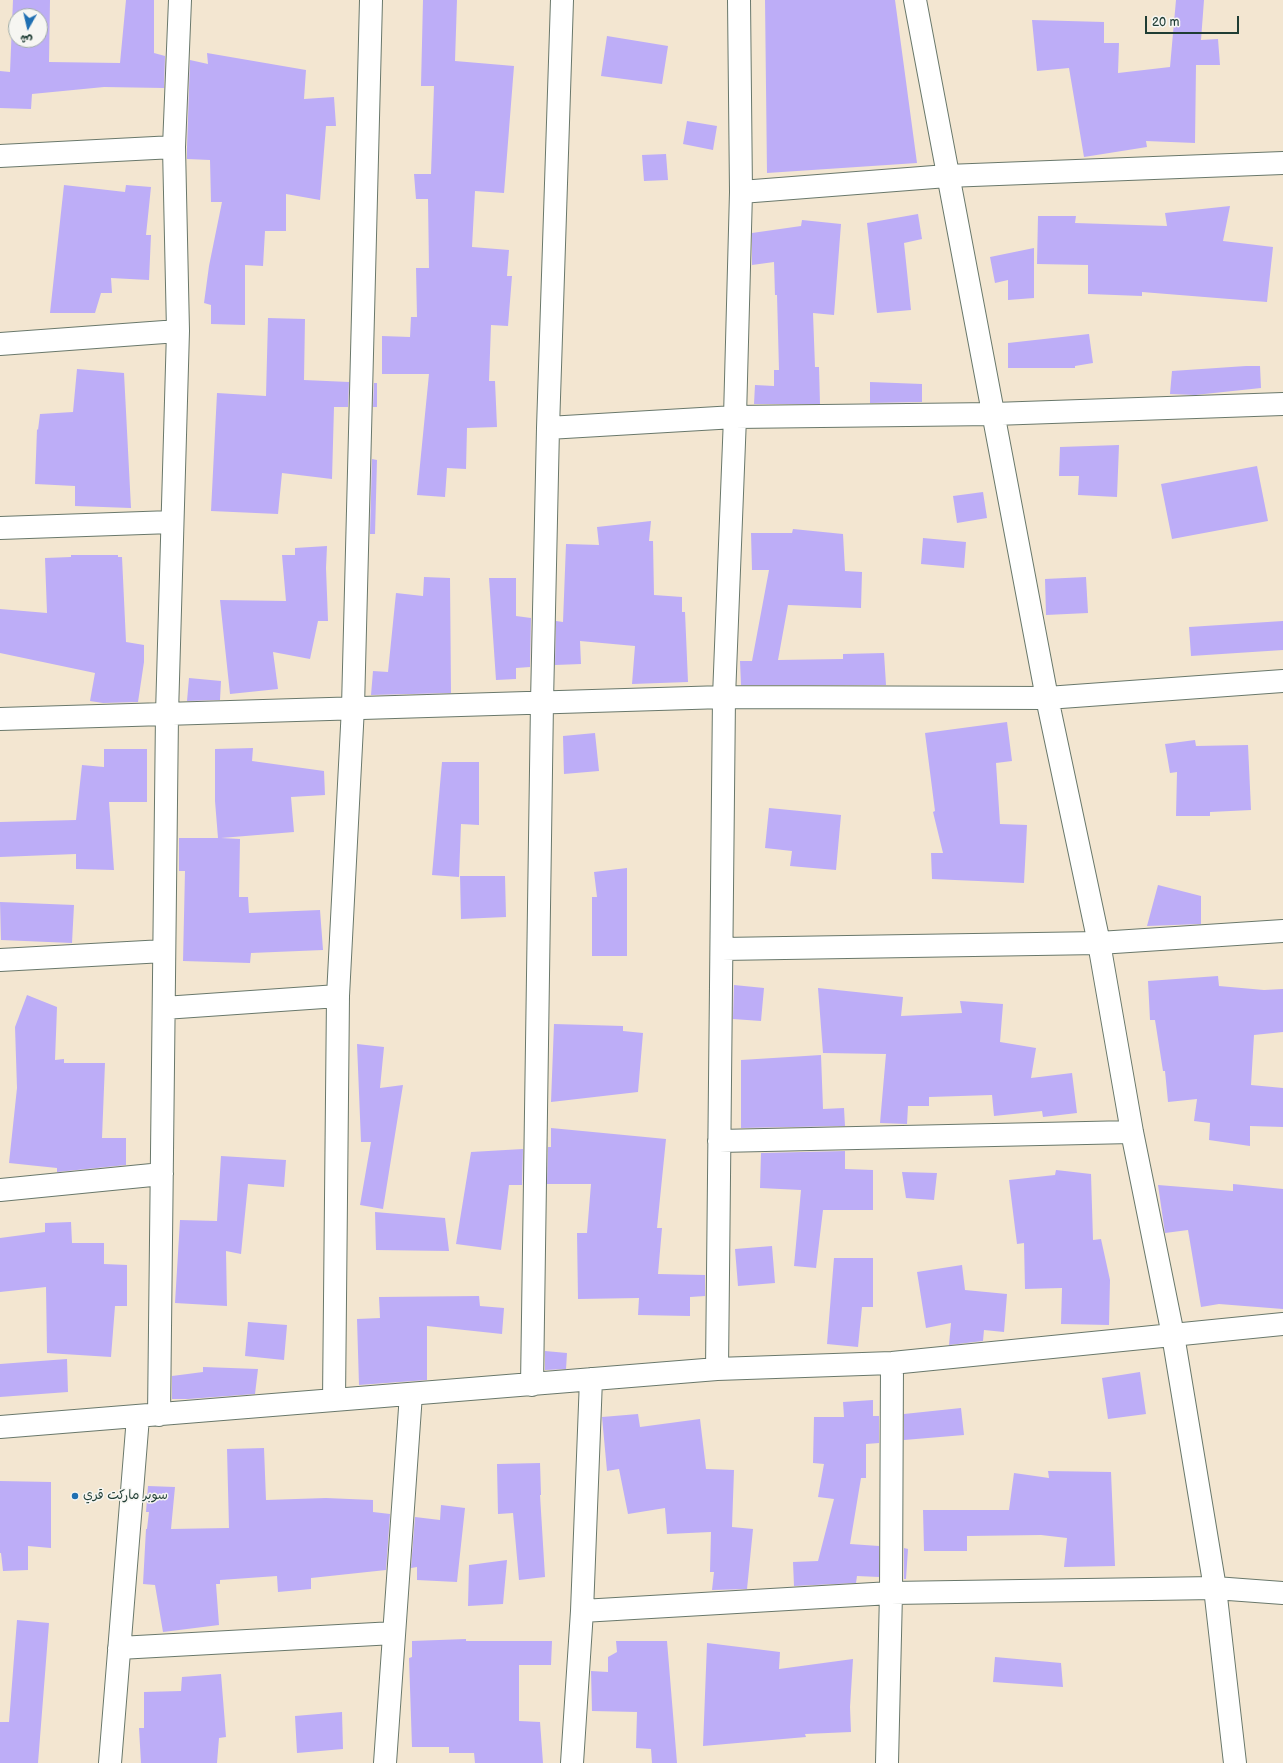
<!DOCTYPE html>
<html>
<head>
<meta charset="utf-8">
<style>
  body { margin:0 }
  #map { position:relative; width:1283px; height:1763px; overflow:hidden; background:#f3e6d1; font-family:"Balsamiq Sans","Playpen Sans Arabic",sans-serif }
  canvas { display:block }
  .north { position:absolute; left:8px; top:8px; width:40px; height:40px; box-sizing:border-box; background:#f6f6f2; border:1px solid #a0aca6; border-radius:50%; rotate:188deg; font-size:11px; font-weight:700; line-height:16px; text-align:center; color:#1f3d34 }
  .north::after { content:''; display:block; margin:auto; width:14px; height:18px; background:#1f6fb2; clip-path:polygon(50% 0,100% 100%,50% 72%,0 100%) }
  .scale { position:absolute; left:1145px; top:16px; width:94px; height:18px; box-sizing:border-box; border:2px solid #1f3d34; border-top:0; padding-left:5px; font-size:12px; line-height:14px; white-space:nowrap; color:#1f3d34; -webkit-text-stroke:3px #f6f6f2; paint-order:stroke }
</style>
</head>
<body>
<div id="map">
<canvas width="1283" height="1763"></canvas>
<div class="north">ش</div>
<div class="scale">20 m</div>
</div>
<script>
const g = document.querySelector('canvas').getContext('2d');
g.lineJoin = 'round';
function fill(path, color) {
  g.fillStyle = color;
  g.fill(path, 'evenodd');
}
function poly(rows) {
  const path = new Path2D();
  for (const r of rows) {
    path.moveTo(r[0], r[1]);
    for (let i = 2; i < r.length; i += 2) path.lineTo(r[i], r[i + 1]);
  }
  return path;
}
function stroke(path, color, width, dash) {
  g.strokeStyle = color;
  g.lineWidth = width;
  g.lineCap = dash ? 'butt' : 'round';
  g.setLineDash(dash || []);
  g.stroke(path);
}
function write(font, color, halo, rows, align = 'center') {
  g.font = font + ' "Balsamiq Sans","Playpen Sans Arabic",sans-serif';
  g.lineWidth = 3;
  g.setLineDash([]);
  g.textBaseline = 'middle';
  g.strokeStyle = halo;
  g.fillStyle = color;
  for (const [text, x, y, turn = 0] of rows) {
    g.save();
    g.translate(x, y);
    g.rotate((+turn || 0) * Math.PI / 180);
    g.textAlign = isNaN(turn) ? turn : align;
    if (halo) g.strokeText(text, 0, 0);
    g.fillText(text, 0, 0);
    g.restore();
  }
}
fill(poly([
  [13,0,50,0,49,62,120,63,126,0,154,0,154,53,165,56,164,88,104,87,32,94,31,109,0,108,0,71,10,72],
  [16,16,40,16,40,40,16,40],
  [423,0,457,0,455,61,514,66,504,193,475,191,472,247,509,250,507,276,512,276,508,326,491,325,489,381,495,381,497,427,467,428,466,469,447,468,445,497,417,495,429,374,382,374,382,336,410,337,411,317,417,317,416,268,429,268,428,199,416,199,414,174,431,174,434,86,421,86],
  [765,0,895,0,917,163,767,173],
  [1176,0,1204,0,1201,40,1218,39,1220,65,1196,65,1195,143,1146,141,1147,147,1084,157,1069,68,1037,71,1032,20,1104,22,1104,43,1119,43,1118,73,1170,67],
  [607,36,668,46,662,84,601,76],
  [207,53,306,70,304,99,334,97,336,126,326,126,320,200,286,194,286,231,265,231,263,266,245,265,245,325,211,324,211,305,204,303,209,266,222,202,211,202,210,160,187,159,187,147,190,60,208,64],
  [687,121,717,126,713,150,683,144],
  [666,154,668,180,644,181,642,155],
  [64,185,125,192,126,185,151,187,146,235,151,235,149,280,111,278,112,293,101,293,95,313,50,313],
  [1230,206,1223,241,1273,247,1267,302,1142,292,1142,296,1088,294,1088,265,1037,264,1038,216,1076,216,1075,223,1167,226,1165,213],
  [918,214,922,239,904,243,911,310,877,313,867,223],
  [802,220,841,224,834,315,813,313,815,367,819,367,820,404,754,404,755,385,774,386,774,370,779,370,777,295,775,295,774,262,752,265,752,233,801,226],
  [1034,248,1034,298,1008,300,1008,280,995,283,990,257],
  [268,318,305,319,304,380,349,382,348,407,334,407,332,479,282,473,278,514,211,511,217,393,266,396],
  [1089,334,1093,363,1075,366,1075,368,1008,368,1008,343],
  [1246,366,1260,366,1261,388,1195,395,1170,394,1172,371],
  [77,369,124,373,131,508,75,506,75,486,35,484,37,429,38,430,40,414,73,412],
  [870,382,922,384,922,402,870,403],
  [374,383,377,383,377,407,373,407],
  [1119,445,1117,497,1078,495,1079,476,1059,476,1060,447],
  [372,459,377,460,375,534,370,534],
  [1257,466,1268,521,1172,539,1161,484],
  [983,492,987,518,957,523,953,496],
  [651,521,649,541,653,541,654,595,682,597,682,612,685,612,688,682,632,684,635,646,580,641,581,664,555,665,556,621,563,622,566,544,599,545,597,527],
  [793,529,843,534,845,571,862,572,861,608,788,605,778,660,843,659,843,654,884,653,886,685,741,685,740,661,752,661,769,570,752,570,751,533,792,533],
  [923,538,966,542,964,568,921,564],
  [327,546,326,568,328,621,318,621,310,659,273,652,278,689,230,694,220,600,286,601,282,555,295,555,295,548],
  [71,555,118,555,118,557,122,557,126,642,144,645,144,662,138,702,103,703,90,701,95,673,0,653,0,609,47,613,45,558,71,557],
  [424,577,450,578,451,693,371,695,373,671,388,672,396,593,423,596],
  [1086,577,1088,613,1046,615,1045,579],
  [489,578,516,578,516,616,531,618,530,667,516,668,516,679,496,680],
  [1283,621,1283,650,1191,656,1189,627],
  [189,678,221,681,220,700,187,701],
  [1007,722,1012,761,996,763,1000,824,1027,825,1024,883,932,879,931,853,943,853,933,812,935,811,925,733],
  [595,733,599,771,564,774,563,736],
  [1195,740,1196,746,1248,745,1251,810,1210,812,1210,816,1176,816,1177,772,1170,773,1165,744],
  [253,748,252,761,324,771,325,795,291,797,294,832,221,838,240,839,239,897,248,897,249,913,320,910,323,950,251,953,250,963,183,961,185,871,179,871,179,838,218,838,215,801,215,749],
  [104,749,147,749,147,802,109,802,114,870,76,869,76,854,0,857,0,822,76,820,82,765,104,767],
  [442,762,479,762,479,825,461,824,459,877,432,875],
  [769,808,841,815,836,870,790,866,792,851,765,848],
  [627,868,627,956,592,956,592,897,597,897,594,872],
  [460,876,505,876,506,917,461,919],
  [1158,885,1201,896,1201,924,1147,926],
  [0,902,74,905,72,943,1,940],
  [1218,976,1219,986,1264,990,1283,989,1283,1032,1254,1035,1251,1085,1283,1088,1283,1127,1250,1126,1250,1146,1209,1140,1210,1123,1194,1121,1197,1099,1168,1102,1165,1071,1163,1071,1155,1020,1150,1020,1148,981],
  [734,985,764,988,761,1021,733,1019],
  [818,988,903,997,901,1016,962,1013,960,1001,1003,1004,1000,1042,1036,1048,1031,1078,1072,1073,1077,1113,1043,1117,1042,1111,994,1116,992,1095,929,1097,929,1106,908,1106,907,1124,880,1123,886,1054,823,1053],
  [27,995,57,1007,55,1060,64,1059,64,1063,105,1063,102,1138,126,1138,126,1165,57,1172,57,1168,9,1163,17,1088,15,1027],
  [554,1024,623,1026,623,1031,643,1033,638,1092,551,1102],
  [357,1044,384,1047,380,1088,403,1085,383,1209,360,1205,371,1142,361,1142],
  [821,1055,823,1109,844,1108,845,1126,741,1128,741,1060],
  [551,1128,666,1139,657,1228,662,1228,658,1274,705,1275,705,1296,690,1297,690,1316,638,1315,639,1298,578,1299,577,1233,587,1233,591,1184,547,1184,548,1147,551,1147],
  [523,1149,522,1185,509,1185,501,1250,456,1244,471,1152],
  [845,1151,845,1169,873,1170,873,1210,823,1210,816,1268,794,1266,801,1190,760,1188,761,1153],
  [221,1156,286,1160,284,1187,248,1184,241,1254,226,1251,227,1306,175,1303,180,1220,217,1221],
  [1056,1170,1091,1174,1093,1240,1101,1239,1110,1280,1109,1325,1061,1324,1062,1288,1025,1289,1024,1243,1017,1244,1009,1180,1055,1175],
  [902,1172,937,1173,934,1200,906,1198],
  [1233,1184,1283,1189,1283,1309,1219,1304,1201,1307,1188,1230,1165,1233,1158,1185,1233,1191],
  [375,1212,445,1218,449,1251,376,1250],
  [71,1222,72,1243,104,1243,104,1264,127,1265,127,1306,115,1306,111,1357,47,1353,46,1287,0,1292,0,1238,45,1232,45,1223],
  [772,1246,775,1283,738,1286,735,1249],
  [834,1258,873,1258,873,1307,862,1307,858,1347,827,1344],
  [962,1265,965,1290,1007,1294,1004,1332,984,1330,983,1341,949,1345,951,1323,926,1328,917,1272],
  [479,1296,480,1306,504,1308,502,1334,427,1326,427,1380,359,1385,357,1319,380,1318,379,1297],
  [248,1322,287,1325,284,1360,245,1356],
  [545,1351,567,1353,566,1369,545,1370],
  [67,1359,68,1392,0,1397,0,1364],
  [203,1367,258,1369,255,1394,188,1399,172,1399,172,1376,203,1372],
  [1140,1372,1146,1414,1108,1419,1102,1378],
  [873,1400,873,1416,879,1416,879,1443,866,1444,866,1478,861,1478,850,1544,879,1546,879,1577,857,1576,856,1583,794,1586,793,1562,818,1561,834,1499,818,1497,824,1464,813,1463,814,1417,844,1417,843,1402],
  [961,1408,964,1435,904,1440,904,1414],
  [638,1414,640,1427,700,1419,706,1469,734,1470,732,1527,753,1529,747,1589,712,1590,714,1572,710,1572,711,1532,667,1534,665,1508,628,1514,619,1469,607,1471,602,1417],
  [264,1448,266,1500,326,1498,373,1500,373,1512,390,1514,386,1570,311,1578,311,1589,278,1592,277,1576,220,1580,220,1584,216,1584,219,1625,163,1632,155,1585,143,1584,146,1529,147,1529,149,1512,146,1512,148,1486,175,1487,171,1529,229,1528,227,1449],
  [540,1463,541,1495,540,1495,545,1577,519,1580,513,1513,498,1514,497,1464],
  [1048,1471,1111,1472,1115,1566,1064,1567,1067,1538,1041,1535,967,1536,967,1551,924,1551,923,1510,1009,1510,1014,1473,1049,1478],
  [0,1481,51,1482,51,1548,28,1546,28,1570,3,1571,1,1553,0,1553],
  [441,1505,465,1508,457,1582,417,1580,417,1567,411,1568,415,1517,440,1520],
  [904,1548,908,1549,906,1579,904,1579],
  [507,1560,503,1604,468,1606,469,1565],
  [17,1620,49,1623,38,1763,0,1763,0,1722,9,1722],
  [466,1639,466,1641,552,1641,551,1665,519,1665,519,1721,540,1722,543,1763,475,1763,474,1753,449,1753,449,1747,412,1747,409,1658,412,1657,412,1641],
  [616,1641,667,1641,677,1763,652,1763,651,1749,636,1748,637,1712,592,1711,591,1671,608,1672,608,1657,617,1652],
  [707,1643,780,1652,779,1669,853,1659,850,1707,851,1732,805,1734,806,1737,703,1746],
  [995,1657,1061,1663,1063,1687,993,1682],
  [221,1674,226,1737,219,1738,217,1763,141,1763,139,1728,144,1728,144,1692,181,1691,182,1677],
  [342,1712,343,1749,297,1753,295,1716]
]), '#bdadf7');
const street = poly([
  [915,0,1047,698,1099,943,1132,1132,1173,1335,1215,1588,1235,1763],
  [0,156,174,147],
  [741,192,947,176,1283,163],
  [0,344,178,331],
  [548,428,735,417,994,414,1283,404],
  [0,528,172,522],
  [0,719,724,697,1047,698,1283,681],
  [722,949,1099,943,1283,931],
  [0,960,164,951],
  [164,1008,338,996],
  [719,1141,1132,1132],
  [0,1190,162,1174],
  [717,1369,724,697,735,417,741,192,739,0],
  [532,1385,542,702,548,428,562,0],
  [334,1400,338,996,353,707,371,0],
  [159,1415,167,714,178,331,174,147,180,0],
  [0,1427,717,1369,892,1363,1283,1324],
  [582,1611,891,1593,1215,1588,1283,1593],
  [119,1648,394,1633],
  [110,1763,138,1417],
  [385,1763,411,1394],
  [572,1763,582,1611,591,1379],
  [887,1763,891,1593,892,1363]
]);
stroke(street, '#69786b', 24);
stroke(street, '#fff', 22);
for (const [x, y, r, color] of [
  [75,1496,4,"#1f6fb2"]
]) {
  const dot = new Path2D();
  dot.arc(x, y, r, 0, 2 * Math.PI);
  g.fillStyle = color;
  g.fill(dot);
  stroke(dot, '#f6f6f2', 1.5);
}
write('13px', '#1f3d34', '#f6f6f2', [
  ["سوبر ماركت قري",83,1496]
], 'left');
</script>
</body>
</html>
